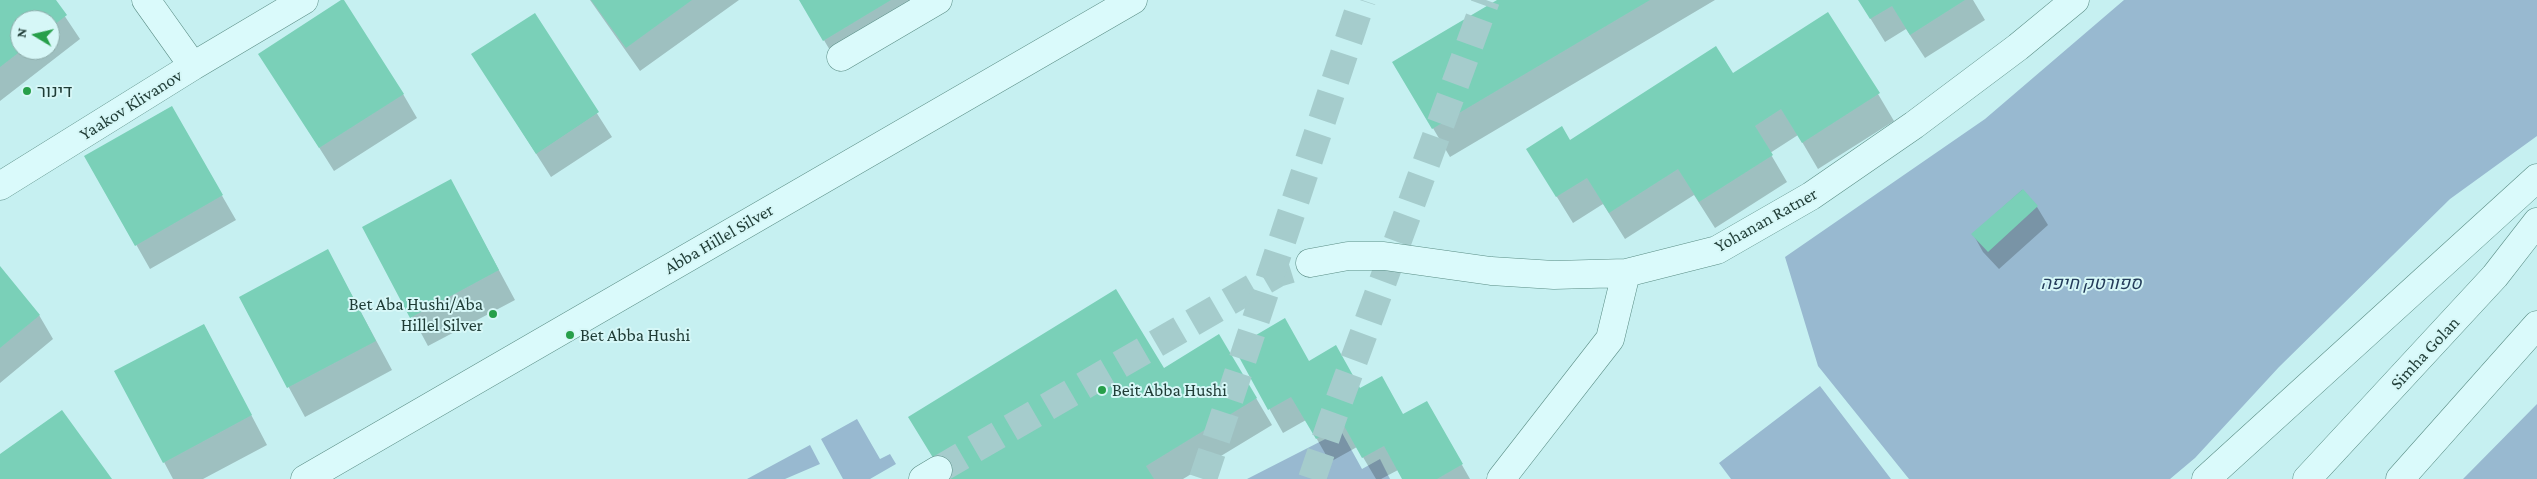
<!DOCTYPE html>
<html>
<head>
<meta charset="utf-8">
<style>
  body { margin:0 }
  #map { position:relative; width:2537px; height:479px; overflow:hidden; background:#c6f0f1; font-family:"Crimson Pro",serif }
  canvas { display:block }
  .north { position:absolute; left:10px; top:10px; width:50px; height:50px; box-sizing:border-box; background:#d6f7f7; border:1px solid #8dacaa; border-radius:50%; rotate:279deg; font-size:14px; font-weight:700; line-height:20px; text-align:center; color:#1f3c36 }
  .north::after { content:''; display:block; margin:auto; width:18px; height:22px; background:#279f4a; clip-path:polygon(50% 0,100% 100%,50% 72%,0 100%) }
</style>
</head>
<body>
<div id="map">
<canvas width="2537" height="479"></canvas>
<div class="north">N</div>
</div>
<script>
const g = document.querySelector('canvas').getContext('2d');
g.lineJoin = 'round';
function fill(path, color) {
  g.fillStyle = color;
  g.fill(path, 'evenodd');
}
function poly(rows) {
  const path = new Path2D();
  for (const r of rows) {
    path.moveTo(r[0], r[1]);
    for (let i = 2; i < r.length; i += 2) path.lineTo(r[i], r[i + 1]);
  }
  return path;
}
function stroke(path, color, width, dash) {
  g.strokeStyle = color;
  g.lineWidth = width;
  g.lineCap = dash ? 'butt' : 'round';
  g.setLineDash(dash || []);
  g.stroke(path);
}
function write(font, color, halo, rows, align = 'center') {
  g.font = font + ' "Crimson Pro",Heebo,serif';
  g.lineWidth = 4;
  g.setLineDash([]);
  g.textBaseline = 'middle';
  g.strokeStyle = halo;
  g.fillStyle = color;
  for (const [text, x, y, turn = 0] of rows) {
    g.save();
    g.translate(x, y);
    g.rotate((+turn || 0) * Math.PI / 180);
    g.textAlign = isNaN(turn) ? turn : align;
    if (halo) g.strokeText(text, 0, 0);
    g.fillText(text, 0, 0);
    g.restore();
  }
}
fill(poly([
  [2124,0,2537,0,2537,136,2450,199,2279,367,2195,458,2170,479,1909,479,1818,366,1785,257,1985,119],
  [1820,386,1891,479,1731,479,1719,463],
  [2537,404,2537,479,2463,479],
  [857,419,880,459,890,454,896,464,870,479,843,479,821,439],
  [1341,431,1362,469,1380,459,1390,479,1247,479],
  [810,445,820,464,785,479,747,479]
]), '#98b9d0');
fill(poly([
  [0,0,54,0,80,39,0,101],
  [20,20,50,20,50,50,20,50],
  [590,0,739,0,640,71],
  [800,0,937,0,840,67],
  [1499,0,1715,0,1450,157,1394,62],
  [1859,0,1973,0,1985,20,1925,58,1906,29,1885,42],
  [534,15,612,137,551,177,473,55],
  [260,54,403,94,417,118,334,171],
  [1733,75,1878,94,1894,121,1818,169,1798,135,1770,153,1787,182,1715,228,1694,195,1625,239,1603,204,1573,223,1528,150,1570,141],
  [171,107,236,220,150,269,86,156],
  [451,181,515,300,428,346,364,227],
  [2022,190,2037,207,2048,225,1999,269,1983,252,1973,234],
  [328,251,392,370,305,417,240,298],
  [0,268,39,315,53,339,0,383],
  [204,325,267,445,203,479,173,479,164,462],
  [1235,348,1309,362,1403,416,1426,402,1470,479,1403,479,1398,470,1381,479,1376,479,1357,447,1330,462,1306,420,1283,433],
  [1256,398,1272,425,1183,479,946,479]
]), '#0003');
fill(poly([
  [0,0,56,0,67,15,50,28,50,20,20,20,20,50,22,50,0,67],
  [341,0,344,0,404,94,319,148,258,54],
  [591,0,692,0,626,48],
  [799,0,891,0,823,41],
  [1497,0,1650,0,1432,129,1392,62],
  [1858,0,1965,0,1910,35,1892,6,1870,19],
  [1828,12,1880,93,1802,143,1781,109,1755,126,1773,155,1699,202,1678,169,1609,213,1587,178,1556,197,1526,149,1562,126,1570,140,1716,46,1733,73],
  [535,13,599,112,536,154,471,54],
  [172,106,223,195,135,246,84,156],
  [451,179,499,270,410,318,362,227],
  [2023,189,2038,206,1988,252,1971,234],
  [328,249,376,341,287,388,239,297],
  [0,266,40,315,0,348],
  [1116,289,1164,368,1219,334,1257,398,1146,466,1154,479,946,479,908,417],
  [1285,318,1309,361,1336,345,1360,388,1382,376,1403,414,1427,401,1463,464,1437,479,1402,479,1384,446,1362,458,1343,424,1316,439,1291,397,1268,410,1234,348],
  [204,324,252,415,163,463,114,371],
  [62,410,112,479,0,479,0,454]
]), '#7ad0b8');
stroke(poly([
  [938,470,1278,273,1310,263]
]), '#a5cccc', 28, [28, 14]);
stroke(poly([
  [1203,479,1362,0],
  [1312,479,1332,420,1486,0]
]), '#a5cccc', 28, [28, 14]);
const minor = poly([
  [841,57,938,0],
  [193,66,304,0],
  [0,186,193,66,146,0],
  [1310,263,1348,256,1384,256,1491,271,1554,275,1626,273,1717,250,1811,196,1914,125,2018,47,2075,0],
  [305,479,1133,0],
  [923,479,938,470],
  [1501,479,1610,339,1626,273],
  [2206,479,2537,178],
  [2307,479,2495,276,2537,222],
  [2400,479,2537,325]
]);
stroke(minor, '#5a8d85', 29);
stroke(minor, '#dafafb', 28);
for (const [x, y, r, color] of [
  [27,91,5,"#279f4a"],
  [493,314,5,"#279f4a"],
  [570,335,5,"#279f4a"],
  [1102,390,5,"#279f4a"]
]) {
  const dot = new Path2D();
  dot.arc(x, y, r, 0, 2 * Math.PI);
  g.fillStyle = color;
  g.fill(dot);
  stroke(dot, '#d6f7f7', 2);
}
write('18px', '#1f3c36', '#d6f7f7', [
  ["דינור",37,91],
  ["Bet Aba Hushi/Aba",483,304,"right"],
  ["Hillel Silver",483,325,"right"],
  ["Bet Abba Hushi",580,335],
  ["Beit Abba Hushi",1112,390]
], 'left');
write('18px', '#1f3c36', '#d6f7f7', [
  ["Yaakov Klivanov",131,105,-32],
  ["Yohanan Ratner",1766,220,-29],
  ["Abba Hillel Silver",719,239,-30],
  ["Simha Golan",2425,353,-47]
]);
write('italic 18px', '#243c5a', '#d6f7f7', [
  ["ספורטק חיפה",2091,283]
]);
</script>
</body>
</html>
